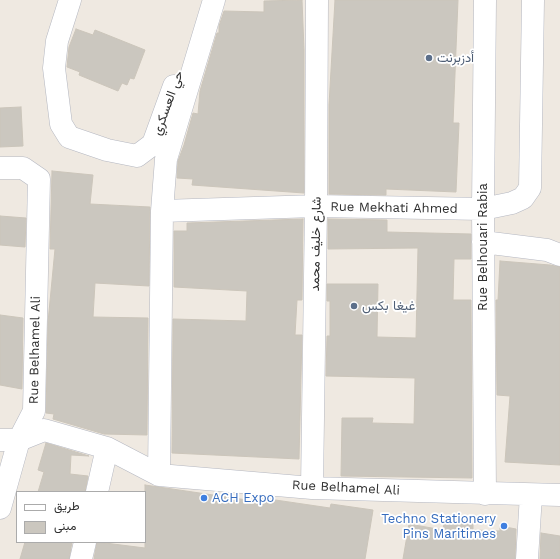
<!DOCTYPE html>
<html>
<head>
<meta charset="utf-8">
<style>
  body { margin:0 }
  #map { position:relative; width:560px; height:559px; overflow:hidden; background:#efe9e1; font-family:"Work Sans",Vazirmatn,sans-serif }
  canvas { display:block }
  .legend { position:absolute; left:16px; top:491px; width:130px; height:52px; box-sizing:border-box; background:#fff; border:1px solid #ababab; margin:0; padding:5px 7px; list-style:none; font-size:12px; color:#2e2e2e }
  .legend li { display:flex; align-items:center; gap:8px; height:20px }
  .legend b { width:20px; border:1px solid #ababab }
</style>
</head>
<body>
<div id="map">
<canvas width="560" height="559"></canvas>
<ul class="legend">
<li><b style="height:5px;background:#fff"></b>طريق</li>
<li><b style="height:11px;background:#cbc7bf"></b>مبنى</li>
</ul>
</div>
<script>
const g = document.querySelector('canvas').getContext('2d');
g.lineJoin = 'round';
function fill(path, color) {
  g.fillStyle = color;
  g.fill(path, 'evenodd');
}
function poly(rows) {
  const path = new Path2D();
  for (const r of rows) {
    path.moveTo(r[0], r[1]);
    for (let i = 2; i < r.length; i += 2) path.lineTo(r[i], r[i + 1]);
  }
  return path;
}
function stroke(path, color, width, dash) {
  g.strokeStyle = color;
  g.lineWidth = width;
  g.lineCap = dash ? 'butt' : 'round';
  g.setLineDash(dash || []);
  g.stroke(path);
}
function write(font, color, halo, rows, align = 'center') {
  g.font = font + ' "Work Sans",Vazirmatn,sans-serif';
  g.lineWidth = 3.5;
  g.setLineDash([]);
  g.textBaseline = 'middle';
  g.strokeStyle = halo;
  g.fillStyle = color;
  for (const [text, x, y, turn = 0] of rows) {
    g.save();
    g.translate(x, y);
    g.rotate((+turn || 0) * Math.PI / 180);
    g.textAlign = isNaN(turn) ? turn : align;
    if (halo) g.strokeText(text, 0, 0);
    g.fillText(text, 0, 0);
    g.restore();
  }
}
const building = poly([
  [302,0,304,50,304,193,192,185,193,179,177,178,178,161,184,145,193,113,198,114,200,91,217,33,219,33,219,26,224,11,264,12,264,1,302,0],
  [335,0,458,0,453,123,459,123,456,192,386,189,386,195,329,194,329,105,335,0],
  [76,29,93,35,95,30,145,50,134,79,130,78,127,85,122,83,118,91,79,75,80,72,67,67,69,47,76,29],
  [21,107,23,146,0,147,0,108,21,107],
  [52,171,93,175,90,204,150,207,149,286,95,283,93,317,148,318,147,435,104,434,53,419,54,414,46,413,48,322,55,249,50,249,52,171],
  [0,216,26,218,25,247,0,245,0,216],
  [303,219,302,300,297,300,295,335,302,335,299,459,172,453,173,319,246,321,247,291,174,287,174,231,187,231,187,223,303,219],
  [328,219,387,220,387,232,471,234,471,259,454,259,453,300,471,300,472,478,341,476,342,418,373,418,372,423,414,424,415,378,326,376,327,336,330,336,330,301,327,301,327,284,378,284,377,337,416,338,418,248,328,249,328,219],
  [500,261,550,265,560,267,560,465,505,462,510,396,497,395,496,300,498,300,500,261],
  [0,315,23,318,22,389,0,385,0,315],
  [46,443,89,456,71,455,70,474,88,476,85,492,38,492,44,472,38,470,46,443],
  [145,485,254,501,255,497,330,508,331,504,373,510,365,559,94,559,97,542,145,548,145,485],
  [445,517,473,522,473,530,500,531,500,526,516,529,515,559,403,559,409,524,443,530,445,517],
  [541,533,560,536,560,559,540,559,541,533],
  [25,542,72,542,69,559,20,559,25,542]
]);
fill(building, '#cbc7bf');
stroke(building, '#cbc5ba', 1);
const minor = poly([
  [70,0,57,41,54,68,61,124,69,137,107,150,137,156,153,144,174,86],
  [0,168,23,168,39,179,34,411,19,440,44,430,107,448,159,475,312,488,560,495],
  [162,211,316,206,483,209,512,203,523,198,530,188,533,0],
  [483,242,547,250,560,255],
  [0,440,19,440,0,508],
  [159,475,162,211,166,159,214,0],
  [312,488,316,206,317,0],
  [97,492,107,448],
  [485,494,483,209,485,0],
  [81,559,85,542],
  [527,559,531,495]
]);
stroke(minor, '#b4b7c1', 23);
stroke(minor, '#fff', 22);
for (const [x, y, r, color] of [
  [429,58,4,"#5c6f8a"],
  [354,306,4,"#5c6f8a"],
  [204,498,4,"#3f7fe0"],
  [504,526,4,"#3f7fe0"]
]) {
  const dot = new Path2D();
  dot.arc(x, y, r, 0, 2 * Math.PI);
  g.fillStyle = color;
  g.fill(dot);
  stroke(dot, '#fff', 1.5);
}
write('13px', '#4e5e75', '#fff', [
  ["أدزبرنت",437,58],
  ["غيغا بكس",362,306]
], 'left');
write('13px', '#2e2e2e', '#fff', [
  ["حي العسكري",168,103,-70],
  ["Rue Mekhati Ahmed",394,208,1],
  ["شارع خليف محمد",316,244,-89],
  ["Rue Belhouari Rabia",483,247,-90],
  ["Rue Belhamel Ali",35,350,-89],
  ["Rue Belhamel Ali",346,488,3]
]);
write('13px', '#366cbe', '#fff', [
  ["ACH Expo",212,498],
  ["Techno Stationery",496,519,"right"],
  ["Pins Maritimes",496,534,"right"]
], 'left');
</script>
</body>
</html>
